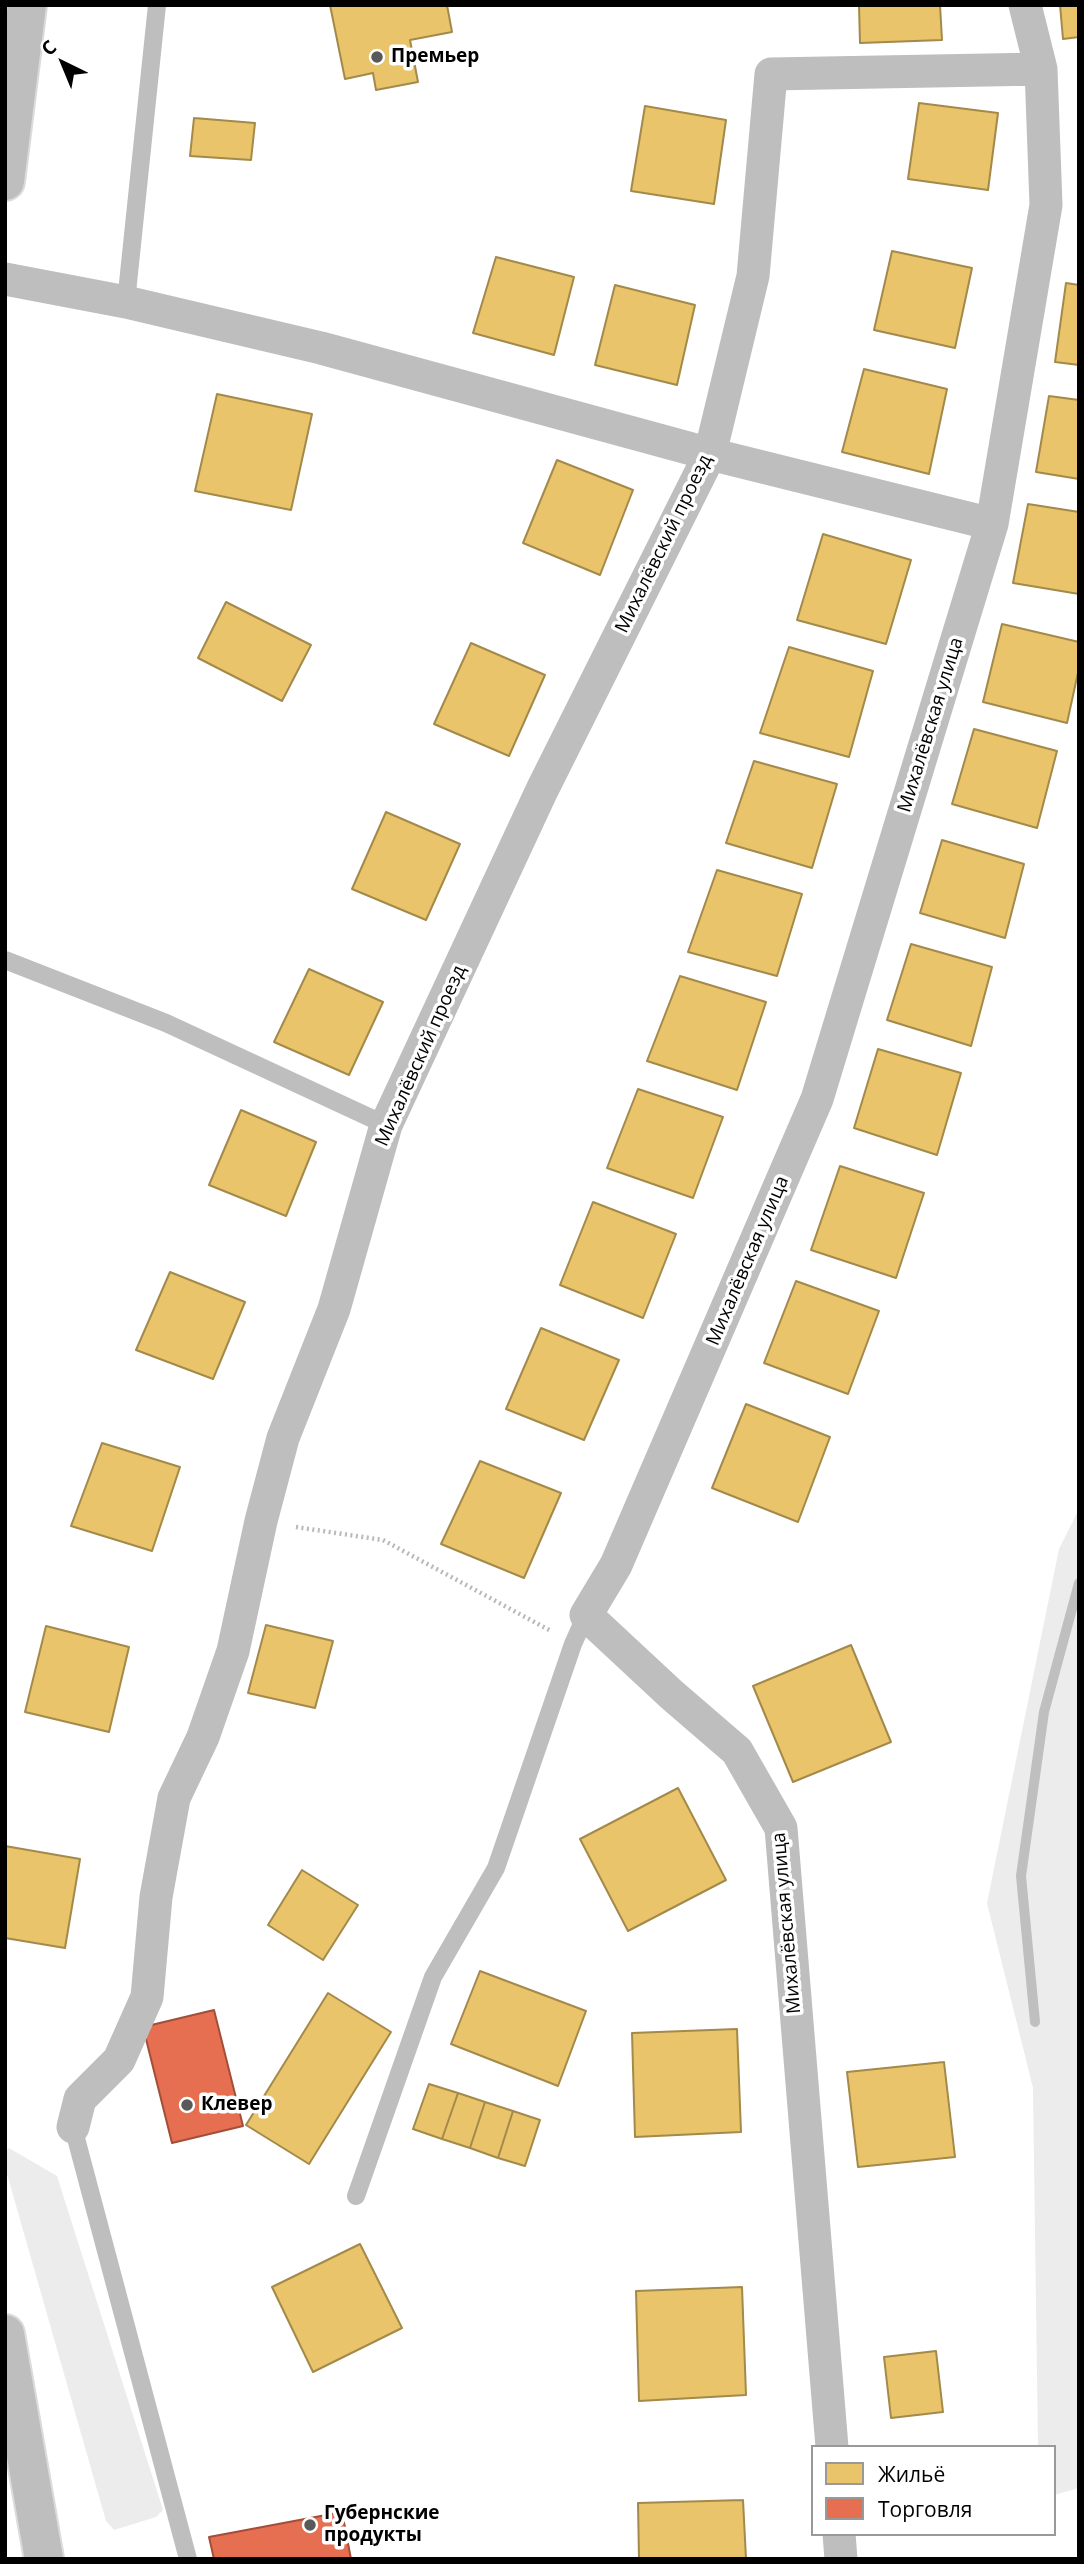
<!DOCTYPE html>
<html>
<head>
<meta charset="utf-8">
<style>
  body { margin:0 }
  #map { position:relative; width:1084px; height:2564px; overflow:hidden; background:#fff; font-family:"Open Sans",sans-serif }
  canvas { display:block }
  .frame { position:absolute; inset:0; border:7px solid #000; pointer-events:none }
  .legend { position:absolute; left:811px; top:2445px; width:245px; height:91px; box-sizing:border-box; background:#fff; border:2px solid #999; margin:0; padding:9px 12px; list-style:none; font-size:21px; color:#000 }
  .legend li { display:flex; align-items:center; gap:14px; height:35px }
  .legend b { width:35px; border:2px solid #999 }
  .north { position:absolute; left:28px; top:28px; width:70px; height:70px; -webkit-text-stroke:5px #fff; paint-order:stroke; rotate:317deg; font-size:19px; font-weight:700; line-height:28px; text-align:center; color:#000 }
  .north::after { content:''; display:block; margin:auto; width:24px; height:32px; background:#000; clip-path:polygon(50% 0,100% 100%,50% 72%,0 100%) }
</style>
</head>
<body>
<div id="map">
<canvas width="1084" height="2564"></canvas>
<div class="frame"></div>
<ul class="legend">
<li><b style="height:19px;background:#e9c46a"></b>Жильё</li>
<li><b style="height:19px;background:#e76f51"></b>Торговля</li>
</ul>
<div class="north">С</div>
</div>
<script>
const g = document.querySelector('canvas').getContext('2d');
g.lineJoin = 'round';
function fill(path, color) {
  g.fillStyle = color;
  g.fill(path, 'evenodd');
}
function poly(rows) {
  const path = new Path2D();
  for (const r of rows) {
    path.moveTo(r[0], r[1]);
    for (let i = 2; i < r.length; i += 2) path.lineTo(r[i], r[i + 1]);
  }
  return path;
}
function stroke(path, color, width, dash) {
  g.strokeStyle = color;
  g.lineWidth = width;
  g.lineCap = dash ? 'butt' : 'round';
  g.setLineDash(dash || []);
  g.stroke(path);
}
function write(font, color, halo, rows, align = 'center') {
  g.font = font + ' "Open Sans",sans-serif';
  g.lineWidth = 7;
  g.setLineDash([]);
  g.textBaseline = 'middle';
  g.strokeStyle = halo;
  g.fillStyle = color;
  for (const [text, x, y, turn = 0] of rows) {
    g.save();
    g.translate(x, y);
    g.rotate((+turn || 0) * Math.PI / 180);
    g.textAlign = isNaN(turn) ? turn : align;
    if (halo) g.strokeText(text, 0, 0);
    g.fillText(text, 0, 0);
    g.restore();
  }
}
fill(poly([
  [1079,1509,1079,2488,1054,2495,1054,2447,1038,2447,1033,2088,987,1903,1059,1549],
  [9,2148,57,2176,163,2510,156,2517,114,2530,106,2521,5,2167,5,2152]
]), '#ececec');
const homes = poly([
  [330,5,447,5,452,32,410,40,418,82,376,90,373,73,345,79,330,5],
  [859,5,940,5,942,40,860,43,859,5],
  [1060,5,1079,5,1079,37,1063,39,1060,5],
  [919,103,998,113,988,190,908,179,919,103],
  [645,106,726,120,714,204,631,191,645,106],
  [194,118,255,123,251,160,190,156,194,118],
  [892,251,972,268,955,348,874,330,892,251],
  [496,257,574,277,554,355,473,333,496,257],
  [1066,283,1079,285,1079,365,1055,362,1066,283],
  [615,285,695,305,677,385,595,365,615,285],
  [864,369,947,389,929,474,842,452,864,369],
  [217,394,312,414,291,510,195,491,217,394],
  [1049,396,1079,400,1079,479,1036,472,1049,396],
  [557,460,633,490,600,575,523,543,557,460],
  [1028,504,1079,512,1079,594,1013,583,1028,504],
  [823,534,911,560,886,644,797,620,823,534],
  [226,602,311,645,282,701,198,658,226,602],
  [1002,624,1079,642,1079,668,1067,723,983,702,1002,624],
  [471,643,545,675,509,756,434,724,471,643],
  [789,647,873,671,849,757,760,733,789,647],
  [974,729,1057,751,1037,828,952,804,974,729],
  [754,761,837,784,812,868,726,843,754,761],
  [386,812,460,844,426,920,352,889,386,812],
  [942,840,1024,864,1005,938,920,913,942,840],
  [717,870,802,894,777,976,688,952,717,870],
  [911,944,992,967,971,1046,887,1020,911,944],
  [309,969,383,1002,349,1075,274,1042,309,969],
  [680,976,766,1002,737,1090,647,1061,680,976],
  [878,1049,961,1073,937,1155,854,1128,878,1049],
  [638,1089,723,1117,693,1198,607,1168,638,1089],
  [241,1110,316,1142,286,1216,209,1185,241,1110],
  [840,1166,924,1193,896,1278,811,1250,840,1166],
  [593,1202,676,1234,643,1318,560,1285,593,1202],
  [170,1272,245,1302,213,1379,136,1350,170,1272],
  [796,1281,879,1311,848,1394,764,1363,796,1281],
  [541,1328,619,1360,584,1440,506,1409,541,1328],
  [746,1404,830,1437,798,1522,712,1488,746,1404],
  [102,1443,180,1467,152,1551,71,1526,102,1443],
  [480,1461,561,1493,524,1578,441,1544,480,1461],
  [266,1625,333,1641,315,1708,248,1693,266,1625],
  [46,1626,129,1647,109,1732,25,1712,46,1626],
  [851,1645,891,1742,793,1782,753,1686,851,1645],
  [678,1788,726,1880,628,1931,580,1839,678,1788],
  [5,1846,80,1859,65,1948,5,1938,5,1846],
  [302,1870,358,1905,323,1960,268,1925,302,1870],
  [480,1971,586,2011,558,2086,451,2044,480,1971],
  [328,1993,391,2032,309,2164,246,2125,328,1993],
  [737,2029,741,2132,635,2137,632,2033,737,2029],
  [944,2062,955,2157,858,2167,847,2072,944,2062],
  [429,2084,458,2093,442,2139,413,2129,429,2084],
  [458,2093,485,2102,470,2148,442,2139,458,2093],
  [485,2102,513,2111,498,2158,470,2148,485,2102],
  [513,2111,540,2120,525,2166,498,2158,513,2111],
  [360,2244,402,2328,313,2372,272,2287,360,2244],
  [742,2287,746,2395,639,2401,636,2291,742,2287],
  [936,2351,943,2412,891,2418,884,2357,936,2351],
  [743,2500,746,2559,639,2559,638,2503,743,2500]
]);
fill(homes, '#e9c46a');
stroke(homes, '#a3894a', 2);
const shops = poly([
  [214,2010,243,2126,172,2143,143,2027,214,2010],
  [342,2512,351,2559,214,2559,209,2537,342,2512]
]);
fill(shops, '#e76f51');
stroke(shops, '#a24e39', 2);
stroke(poly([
  [1035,2022,1021,1876,1044,1712,1079,1583]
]), '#bfbfbf', 10);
const trunk = poly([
  [5,181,27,5],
  [5,2334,44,2559]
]);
stroke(trunk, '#dbdbdb', 42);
stroke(poly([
  [296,1527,383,1540,551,1631]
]), '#b9b9b9', 4.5, [2, 3.5]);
stroke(poly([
  [126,302,157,5],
  [5,960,166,1023,386,1125],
  [73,2127,188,2559],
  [356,2196,433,1977,496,1868,573,1644,586,1615]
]), '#bebebe', 18);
stroke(poly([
  [5,279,126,302,321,348,710,454,992,524],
  [73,2127,80,2099,119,2060,147,1997,156,1897,174,1798,203,1737,233,1651,261,1521,283,1438,334,1309,386,1125,542,790,710,454,753,276,771,74,1041,69],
  [832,2447,781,1828,737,1751,672,1695,586,1615,616,1565,817,1099,992,524,1046,205,1041,69,1025,5],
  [839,2534,841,2559]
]), '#bebebe', 33);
stroke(trunk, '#bebebe', 38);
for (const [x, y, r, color] of [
  [377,57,7,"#595959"],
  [187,2105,7,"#595959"],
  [310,2525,7,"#595959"]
]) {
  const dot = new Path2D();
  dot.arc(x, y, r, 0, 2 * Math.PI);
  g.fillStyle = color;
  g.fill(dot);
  stroke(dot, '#fff', 2.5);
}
write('bold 19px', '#000', '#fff', [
  ["Премьер",391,57],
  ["Клевер",201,2105],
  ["Губернские",324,2514],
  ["продукты",324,2536]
], 'left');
write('19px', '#000', '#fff', [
  ["Михалёвский проезд",664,544,-64],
  ["Михалёвская улица",931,725,-73],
  ["Михалёвский проезд",421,1056,-66],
  ["Михалёвская улица",748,1261,-67],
  ["Михалёвская улица",787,1923,-95]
]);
</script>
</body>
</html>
